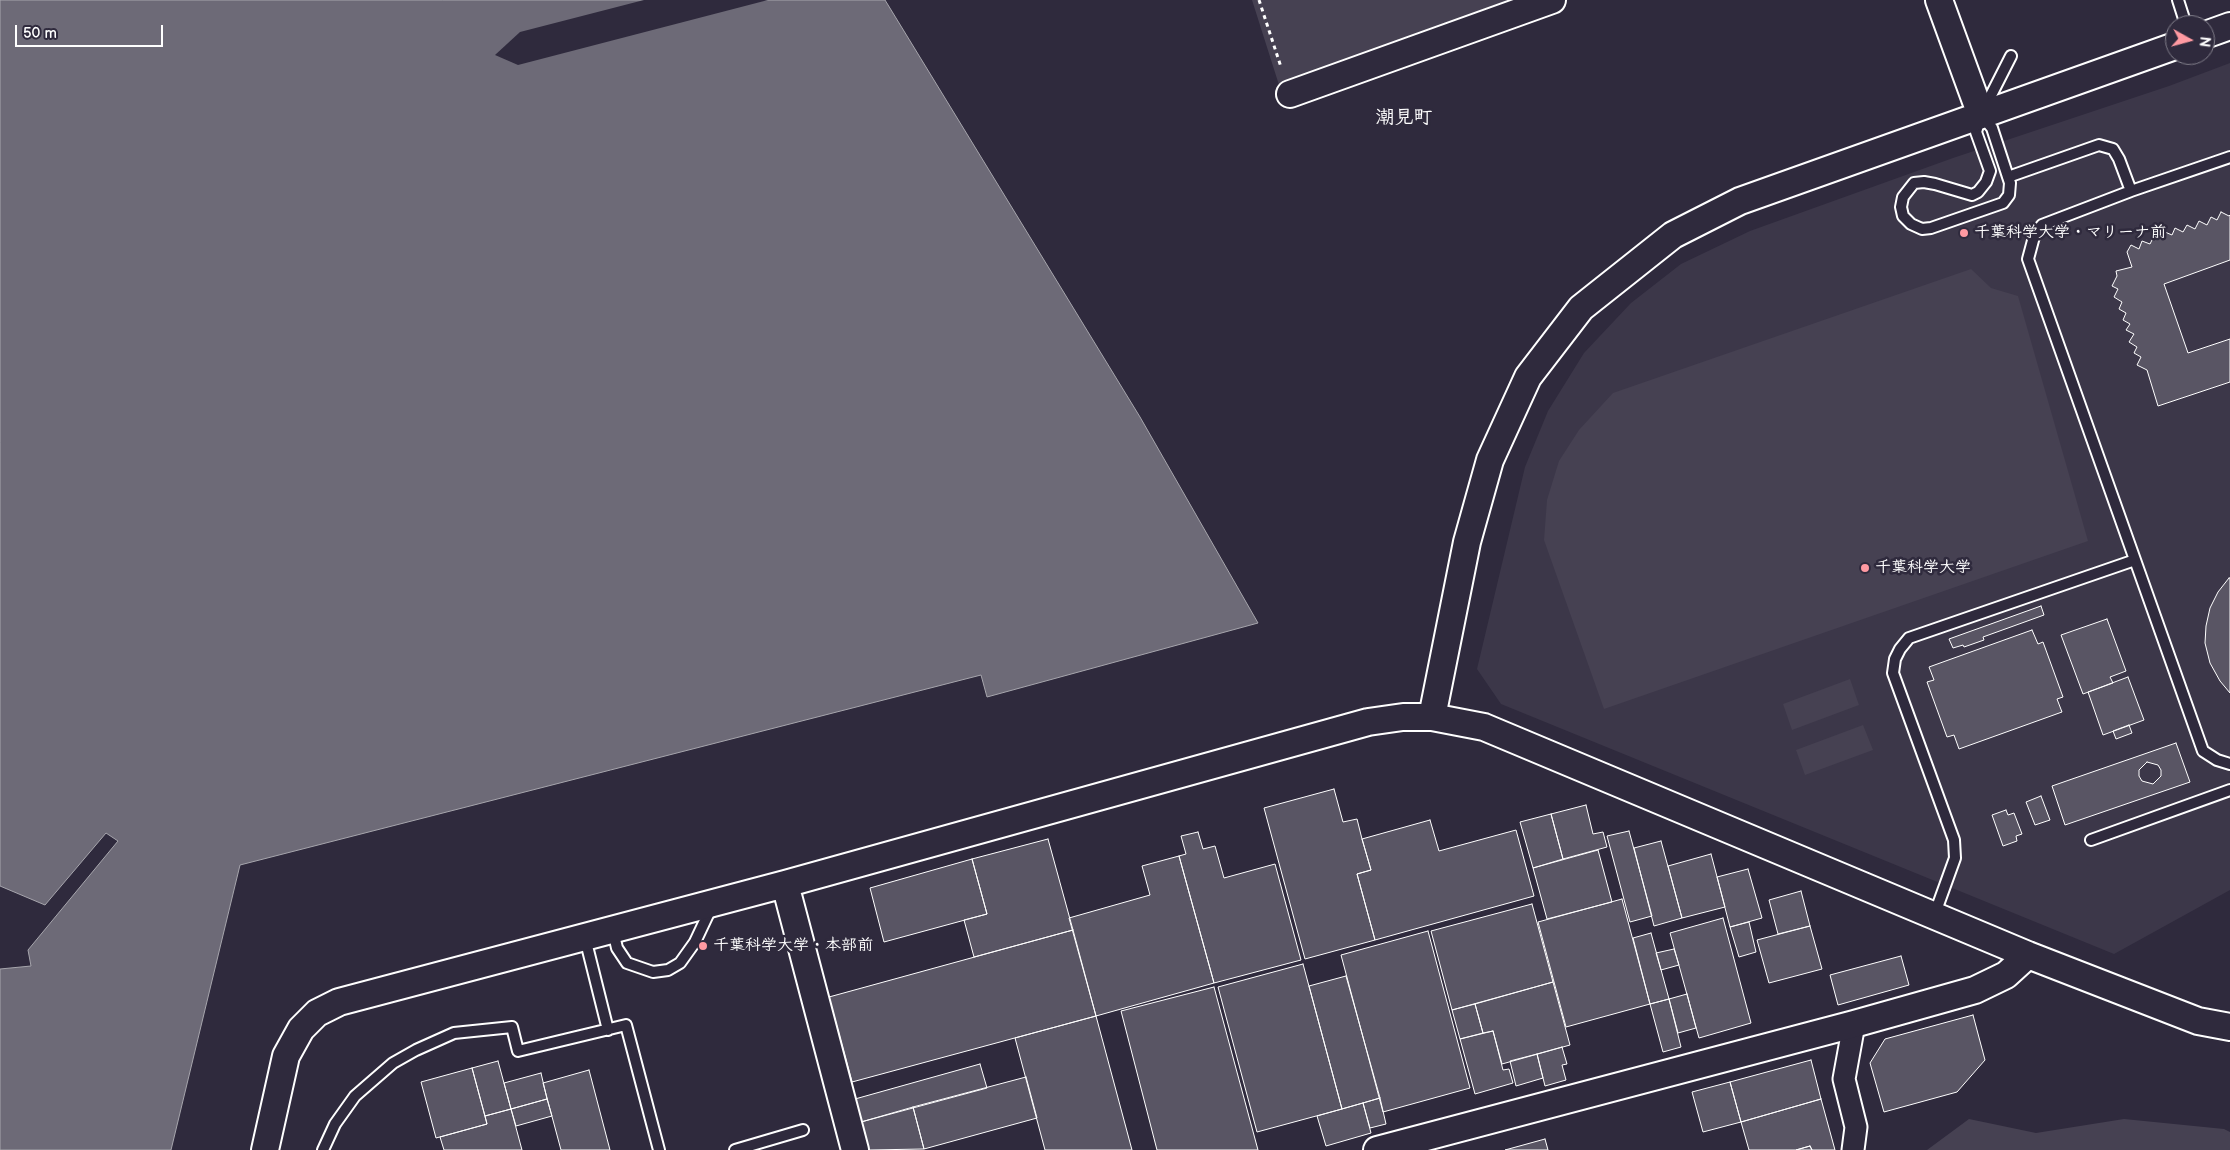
<!DOCTYPE html>
<html>
<head>
<meta charset="utf-8">
<style>
  body { margin:0 }
  #map { position:relative; width:2230px; height:1150px; overflow:hidden; background:#2f2a3d; font-family:"Balsamiq Sans",sans-serif }
  canvas { display:block }
  .north { position:absolute; left:2165px; top:15px; width:50px; height:50px; box-sizing:border-box; background:#2f2a3d; border:1px solid #827f8b; border-radius:50%; rotate:97deg; font-size:14px; font-weight:700; line-height:20px; text-align:center; color:#fff }
  .north::after { content:''; display:block; margin:auto; width:18px; height:22px; background:#ff9aa2; clip-path:polygon(50% 0,100% 100%,50% 72%,0 100%) }
  .scale { position:absolute; left:15px; top:25px; width:148px; height:22px; box-sizing:border-box; border:2px solid #fff; border-top:0; padding-left:6px; font-size:15px; line-height:18px; white-space:nowrap; color:#fff; -webkit-text-stroke:4px #2f2a3d; paint-order:stroke }
</style>
</head>
<body>
<div id="map">
<canvas width="2230" height="1150"></canvas>
<div class="north">N</div>
<div class="scale">50 m</div>
</div>
<script>
const g = document.querySelector('canvas').getContext('2d');
g.lineJoin = 'round';
function fill(path, color) {
  g.fillStyle = color;
  g.fill(path, 'evenodd');
}
function poly(rows) {
  const path = new Path2D();
  for (const r of rows) {
    path.moveTo(r[0], r[1]);
    for (let i = 2; i < r.length; i += 2) path.lineTo(r[i], r[i + 1]);
  }
  return path;
}
function stroke(path, color, width, dash) {
  g.strokeStyle = color;
  g.lineWidth = width;
  g.lineCap = dash ? 'butt' : 'round';
  g.setLineDash(dash || []);
  g.stroke(path);
}
function write(font, color, halo, rows, align = 'center') {
  g.font = font + ' "Balsamiq Sans","Klee One",sans-serif';
  g.lineWidth = 5;
  g.setLineDash([]);
  g.textBaseline = 'middle';
  g.strokeStyle = halo;
  g.fillStyle = color;
  for (const [text, x, y, turn = 0] of rows) {
    g.save();
    g.translate(x, y);
    g.rotate((+turn || 0) * Math.PI / 180);
    g.textAlign = isNaN(turn) ? turn : align;
    if (halo) g.strokeText(text, 0, 0);
    g.fillText(text, 0, 0);
    g.restore();
  }
}
fill(poly([
  [2230,63,2230,890,2114,954,1501,704,1477,669,1525,467,1548,411,1584,353,1631,303,1681,264,1750,231,1953,158,2169,86]
]), '#3c3749');
fill(poly([
  [1252,0,1508,0,1279,85],
  [1971,269,1991,288,2018,296,2088,541,1604,709,1544,540,1547,500,1559,461,1579,430,1613,393],
  [1850,679,1859,705,1792,730,1783,704],
  [1863,725,1873,750,1805,775,1796,750],
  [1969,1119,2036,1133,2124,1119,2224,1129,2230,1132,2230,1150,1927,1150]
]), '#464152');
const water = poly([
  [0,0,885,0,1140,417,1258,623,987,697,981,675,240,865,171,1150,0,1150,0,969,31,966,28,950,118,841,106,833,45,905,0,886,0,0]
]);
fill(water, '#6d6a77');
stroke(water, '#a7a6ad', 1);
fill(poly([
  [644,0,768,0,518,65,495,55,520,32]
]), '#2f2a3d');
const building = poly([
  [2221,212,2229,216,2230,215,2230,260,2164,284,2188,353,2230,339,2230,382,2158,406,2147,370,2137,365,2141,357,2134,353,2137,347,2129,342,2134,334,2126,330,2130,324,2123,320,2126,313,2119,309,2122,302,2114,297,2118,289,2112,286,2117,276,2116,271,2132,267,2127,252,2131,245,2139,249,2142,241,2150,244,2154,236,2161,239,2165,232,2172,235,2175,228,2183,232,2187,225,2195,229,2199,221,2207,225,2211,217,2217,220,2221,212],
  [2229,578,2230,578,2230,693,2220,681,2210,663,2205,643,2206,626,2210,608,2218,592,2229,578],
  [2041,606,2044,615,1983,637,1984,640,1964,647,1963,645,1953,648,1949,639,2041,606],
  [2107,619,2126,671,2110,677,2113,683,2083,694,2061,635,2107,619],
  [2032,630,2038,644,2043,642,2063,697,2057,699,2062,712,1959,749,1954,735,1947,737,1927,682,1934,680,1929,667,2032,630],
  [2128,677,2144,720,2103,735,2088,692,2128,677],
  [2129,725,2132,733,2116,739,2113,731,2129,725],
  [2176,743,2190,782,2065,825,2052,786,2176,743],
  [2147,762,2158,765,2161,770,2161,776,2153,784,2142,781,2139,776,2139,770,2147,762],
  [1334,789,1343,822,1357,819,1362,839,1371,870,1357,874,1375,940,1305,959,1264,808,1334,789],
  [2041,796,2050,820,2035,825,2026,802,2041,796],
  [1586,805,1593,834,1603,832,1607,847,1563,859,1551,814,1586,805],
  [2006,810,2008,815,2014,813,2022,834,2016,836,2017,841,2003,846,1992,815,2006,810],
  [1551,814,1563,859,1533,868,1520,822,1551,814],
  [1430,820,1439,851,1516,830,1534,896,1375,940,1357,874,1371,870,1362,839,1430,820],
  [1629,831,1652,916,1630,922,1607,836,1629,831],
  [1198,832,1203,849,1215,846,1224,878,1275,864,1301,960,1214,983,1179,856,1186,854,1181,836,1198,832],
  [1048,839,1073,930,974,957,964,920,987,914,972,859,1048,839],
  [1661,841,1682,918,1654,926,1634,848,1661,841],
  [1598,850,1612,902,1547,919,1533,868,1598,850],
  [1711,854,1725,907,1682,918,1668,866,1711,854],
  [1179,856,1214,983,1096,1016,1069,918,1150,895,1142,866,1179,856],
  [972,859,987,914,884,942,870,888,972,859],
  [1748,869,1762,918,1730,927,1717,877,1748,869],
  [1801,891,1810,926,1778,934,1769,900,1801,891],
  [1622,899,1650,1004,1566,1027,1538,922,1622,899],
  [1532,904,1553,982,1452,1010,1431,931,1532,904],
  [1723,918,1751,1023,1699,1038,1670,933,1723,918],
  [1749,922,1756,952,1739,957,1730,927,1749,922],
  [1810,926,1822,969,1769,983,1757,940,1810,926],
  [1073,930,1096,1016,852,1082,829,997,1073,930],
  [1428,931,1470,1088,1383,1112,1341,955,1428,931],
  [1651,933,1669,999,1650,1004,1633,938,1651,933],
  [1674,949,1679,965,1661,970,1656,953,1674,949],
  [1901,956,1909,985,1838,1005,1830,975,1901,956],
  [1303,964,1342,1109,1257,1132,1218,987,1303,964],
  [1346,976,1380,1098,1342,1109,1309,986,1346,976],
  [1553,982,1570,1045,1502,1064,1493,1031,1483,1033,1475,1004,1553,982],
  [1214,987,1258,1150,1157,1150,1121,1011,1214,987],
  [1687,994,1696,1028,1678,1033,1669,999,1687,994],
  [1669,999,1681,1047,1663,1052,1650,1004,1669,999],
  [1475,1004,1483,1033,1460,1039,1452,1010,1475,1004],
  [1973,1015,1985,1060,1957,1092,1884,1112,1870,1063,1885,1039,1973,1015],
  [1096,1016,1132,1150,1045,1150,1015,1038,1096,1016],
  [1493,1031,1503,1070,1509,1069,1513,1083,1475,1094,1460,1039,1493,1031],
  [1562,1047,1567,1064,1562,1065,1566,1080,1545,1086,1537,1054,1562,1047],
  [1537,1054,1543,1078,1516,1086,1510,1061,1537,1054],
  [1811,1060,1821,1099,1741,1122,1730,1082,1811,1060],
  [498,1061,511,1109,485,1116,472,1068,498,1061],
  [980,1064,987,1088,861,1122,855,1099,980,1064],
  [472,1068,487,1124,436,1138,421,1082,472,1068],
  [589,1070,610,1150,561,1150,543,1083,589,1070],
  [541,1073,547,1099,511,1109,504,1083,541,1073],
  [1026,1077,1037,1118,924,1149,913,1107,1026,1077],
  [1730,1082,1741,1122,1703,1132,1692,1092,1730,1082],
  [1380,1098,1386,1124,1370,1128,1363,1103,1380,1098],
  [547,1099,552,1116,516,1126,511,1109,547,1099],
  [1821,1099,1835,1150,1812,1150,1810,1146,1796,1150,1749,1150,1741,1122,1821,1099],
  [1363,1103,1371,1133,1326,1146,1317,1116,1363,1103],
  [913,1107,924,1149,868,1150,861,1122,913,1107],
  [511,1109,522,1150,444,1150,440,1137,487,1124,485,1116,511,1109],
  [1545,1139,1548,1150,1505,1150,1545,1139],
  [1810,1146,1812,1150,1796,1150,1810,1146]
]);
fill(building, '#595564');
stroke(building, '#fff', 1);
const service = poly([
  [2178,0,2186,25],
  [1982,116,1992,128,2010,183,2009,195,2003,203,1931,228,1922,229,1911,224,1903,216,1901,207,1903,197,1914,183,1924,182,1935,184,1972,195,1978,192,1986,182,1990,171,1976,132,1981,115,2011,56],
  [2230,157,2131,191,2042,225,2035,233,2028,259,2203,751,2217,760,2230,764],
  [2008,177,2099,145,2113,149,2119,159,2131,191],
  [2091,840,2230,790],
  [1934,916,1955,858,1954,840,1893,673,1895,659,1900,649,1909,638,2135,560],
  [613,931,617,948,627,963,653,972,668,970,680,963,695,942,712,906],
  [585,938,608,1030],
  [323,1150,335,1124,355,1096,393,1063,416,1050,454,1033,512,1027,518,1051,626,1025,659,1150],
  [735,1150,803,1130]
]);
const minor = poly([
  [1853,1150,1856,1127,1844,1079,1854,1024]
]);
const tertiary = poly([
  [1939,0,1981,115],
  [2205,35,2230,26],
  [1290,94,1552,0],
  [1432,717,1467,542,1490,460,1528,377,1581,308,1673,235,1740,201,2175,46],
  [785,884,855,1150],
  [265,1150,286,1056,301,1029,317,1013,339,1002,785,884,1368,722,1403,717,1432,717,1484,727,2028,955,2198,1021,2230,1027],
  [1377,1150,1854,1024,1975,990,2006,975,2028,955]
]);
stroke(service, '#fff', 14);
stroke(minor, '#fff', 25);
stroke(tertiary, '#fff', 30);
stroke(poly([
  [1259,0,1281,67]
]), '#fff', 3, [4, 4]);
stroke(service, '#2f2a3d', 10);
stroke(minor, '#2f2a3d', 21);
stroke(tertiary, '#2f2a3d', 26);
for (const [x, y, r, color] of [
  [1964,233,5,"#ff9aa2"],
  [1865,568,5,"#ff9aa2"],
  [703,946,5,"#ff9aa2"]
]) {
  const dot = new Path2D();
  dot.arc(x, y, r, 0, 2 * Math.PI);
  g.fillStyle = color;
  g.fill(dot);
  stroke(dot, '#2f2a3d', 2);
}
write('bold 16px', '#fff', '#2f2a3d', [
  ["千葉科学大学・マリーナ前",1974,233],
  ["千葉科学大学",1875,568],
  ["千葉科学大学・本部前",713,946]
], 'left');
write('bold 19px', '#fff', '#2f2a3d', [
  ["潮見町",1404,118]
]);
</script>
</body>
</html>
